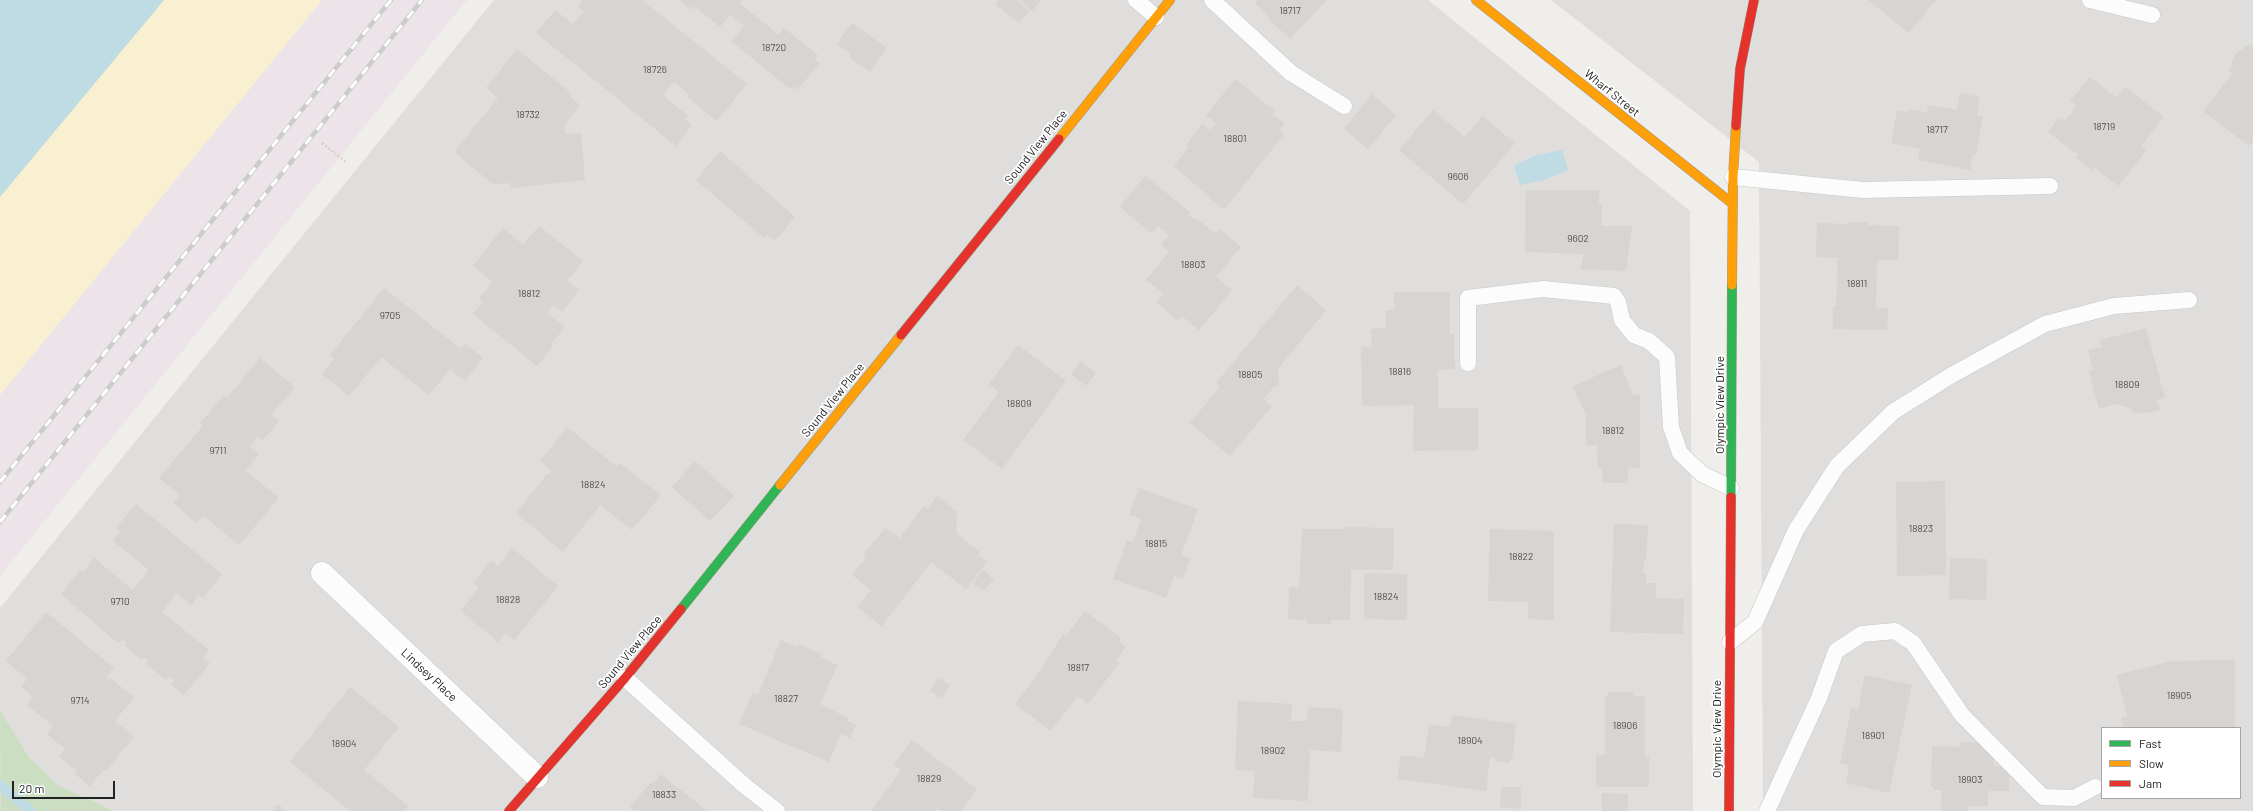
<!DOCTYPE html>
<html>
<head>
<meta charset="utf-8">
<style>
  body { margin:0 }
  #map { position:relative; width:2253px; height:811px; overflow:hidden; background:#f0eeeb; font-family:Barlow,sans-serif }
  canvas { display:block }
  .legend { position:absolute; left:2101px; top:727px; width:140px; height:72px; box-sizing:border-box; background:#fff; border:1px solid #a7a7a7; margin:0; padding:5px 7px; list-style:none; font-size:12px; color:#222 }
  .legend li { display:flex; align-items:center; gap:8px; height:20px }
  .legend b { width:20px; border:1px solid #a7a7a7 }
  .scale { position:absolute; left:12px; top:781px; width:103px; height:18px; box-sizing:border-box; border:2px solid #222; border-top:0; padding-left:5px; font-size:12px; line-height:14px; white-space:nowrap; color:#222; -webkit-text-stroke:3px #fff; paint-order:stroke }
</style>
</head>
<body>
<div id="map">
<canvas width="2253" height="811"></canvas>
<ul class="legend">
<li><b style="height:5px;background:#30b455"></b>Fast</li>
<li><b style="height:5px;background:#ff9f0a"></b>Slow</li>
<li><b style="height:5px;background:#e5322d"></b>Jam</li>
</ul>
<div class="scale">20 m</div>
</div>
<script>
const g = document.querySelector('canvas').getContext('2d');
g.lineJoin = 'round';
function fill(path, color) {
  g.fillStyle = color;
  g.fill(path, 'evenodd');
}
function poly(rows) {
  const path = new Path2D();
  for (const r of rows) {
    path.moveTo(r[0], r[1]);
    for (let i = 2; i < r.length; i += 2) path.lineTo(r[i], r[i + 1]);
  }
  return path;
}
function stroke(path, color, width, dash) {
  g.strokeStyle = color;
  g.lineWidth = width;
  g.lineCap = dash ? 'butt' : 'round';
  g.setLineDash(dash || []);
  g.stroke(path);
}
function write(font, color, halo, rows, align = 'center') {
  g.font = font + ' Barlow,sans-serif';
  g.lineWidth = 3.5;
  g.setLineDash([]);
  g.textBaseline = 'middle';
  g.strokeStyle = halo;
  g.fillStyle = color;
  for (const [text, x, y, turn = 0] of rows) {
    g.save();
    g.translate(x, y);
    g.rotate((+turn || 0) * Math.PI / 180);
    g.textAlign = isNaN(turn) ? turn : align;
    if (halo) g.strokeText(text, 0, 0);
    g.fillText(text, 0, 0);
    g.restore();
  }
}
fill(poly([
  [494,0,1428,0,1690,211,1693,811,0,811,0,608],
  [1551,0,2253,0,2253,811,1763,811,1759,162],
  [2102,728,2240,728,2240,798,2102,798]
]), '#dfdedc');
fill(poly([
  [322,0,467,0,0,576,0,395]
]), '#ede4e9');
fill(poly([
  [0,711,29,757,57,785,114,811,1,811]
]), '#cbdec1');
fill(poly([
  [136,0,322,0,0,395,0,161]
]), '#f8f0d0');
fill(poly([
  [0,0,164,0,0,197],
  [1562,150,1568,170,1544,180,1520,185,1514,166,1536,155]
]), '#bfdbe3');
stroke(poly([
  [0,785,31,811]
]), '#bfdbe3', 10);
fill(poly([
  [582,0,642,0,747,84,717,121,687,97,689,94,674,82,663,95,688,116,685,120,692,125,676,146,536,33,555,10,573,24,584,11,578,6],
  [680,0,742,0,739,3,779,35,784,28,818,55,815,59,820,63,797,90,793,86,790,89,731,41,744,26,730,14,720,27,694,6,691,10],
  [998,0,1016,0,1029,11,1019,23,995,4],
  [1020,0,1041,0,1032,11],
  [1258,0,1327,0,1290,38,1269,20,1270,19,1255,3],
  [1868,0,1936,0,1909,33],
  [852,23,887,48,870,72,849,57,851,54,837,44],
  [2250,44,2253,46,2253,141,2249,146,2203,111,2233,73,2229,71,2235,54],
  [517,49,571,93,569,96,580,105,564,125,565,134,581,133,585,180,511,188,511,183,494,185,454,152,498,98,486,88],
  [2090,77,2117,98,2125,87,2164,117,2141,146,2146,151,2118,186,2094,167,2092,170,2076,158,2078,155,2048,132,2058,118,2064,122,2077,106,2070,101],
  [1235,79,1275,111,1272,114,1285,124,1279,130,1284,134,1224,210,1174,166,1189,146,1186,145,1202,124,1210,130,1216,123,1206,116],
  [1960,93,1980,97,1977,115,1983,116,1976,155,1973,154,1970,170,1918,160,1920,149,1891,143,1897,110,1909,112,1909,109,1927,113,1928,105,1957,110],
  [1372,94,1396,115,1368,149,1344,129],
  [1433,110,1465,137,1482,116,1515,143,1463,204,1399,150],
  [720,151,795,217,775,241,767,235,764,238,696,180],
  [1145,176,1190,212,1188,215,1196,220,1197,219,1216,234,1220,230,1241,247,1216,277,1232,290,1199,330,1182,316,1178,321,1156,302,1164,294,1146,280,1169,252,1161,245,1169,235,1158,226,1152,234,1120,207],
  [1526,190,1599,190,1599,204,1602,204,1602,226,1632,226,1626,271,1580,269,1584,254,1525,252],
  [1849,222,1868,222,1868,225,1899,226,1898,259,1877,261,1876,308,1888,308,1887,330,1833,329,1833,306,1836,306,1838,258,1816,257,1817,223,1849,224],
  [539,226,583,261,567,281,579,290,562,312,553,305,547,313,565,327,551,344,553,346,537,366,473,314,483,302,479,299,493,282,473,266,503,228,523,245],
  [1297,285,1326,310,1278,369,1279,386,1274,387,1263,399,1272,406,1230,456,1190,423,1219,388,1217,382],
  [384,288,461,349,465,344,483,358,465,381,450,369,429,395,381,357,349,396,322,374,334,359,330,355],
  [1394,292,1450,292,1450,334,1454,334,1455,369,1438,370,1438,408,1478,408,1478,450,1413,451,1414,405,1362,406,1361,347,1372,347,1371,329,1386,328,1386,310,1394,310],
  [2146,328,2165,398,2157,400,2160,410,2141,414,2140,411,2138,413,2131,411,2132,409,2117,404,2099,409,2089,371,2093,370,2088,350,2102,347,2100,340],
  [1018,345,1066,381,1002,469,963,440,999,392,989,384],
  [260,358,295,387,271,415,279,421,263,440,258,437,250,447,259,455,245,470,279,498,239,545,203,515,197,523,173,503,180,495,159,478,203,426,200,423,224,395,227,398],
  [1081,361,1096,373,1086,386,1071,374],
  [1621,365,1633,395,1640,395,1640,468,1628,468,1628,483,1603,483,1602,468,1598,468,1597,445,1586,446,1586,416,1573,386],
  [567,427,616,466,620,463,661,495,632,530,600,505,563,552,516,513,547,474,549,475,552,471,540,461],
  [695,461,734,496,710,521,672,487],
  [1945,481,1946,575,1897,576,1896,482],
  [1139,488,1198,509,1181,555,1190,558,1183,579,1174,576,1166,598,1113,579,1127,541,1133,542,1141,519,1129,515],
  [937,496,957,512,956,533,980,552,978,555,987,562,966,589,931,562,882,626,857,607,871,590,852,575,866,558,863,555,885,528,900,538,924,506,927,509],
  [136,504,222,574,203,598,199,595,191,605,177,593,162,612,209,650,203,657,210,663,184,695,171,684,174,680,169,676,166,680,146,664,149,660,144,657,142,660,125,646,127,643,123,639,120,642,113,639,61,594,80,570,83,572,94,558,133,590,149,570,113,541,120,532,116,528],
  [1614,524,1648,525,1646,561,1644,561,1643,574,1646,574,1646,583,1656,583,1656,598,1684,599,1683,634,1610,632],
  [1347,527,1394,528,1393,570,1351,570,1350,620,1331,620,1331,624,1307,624,1307,620,1288,619,1289,587,1299,588,1302,529,1347,529],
  [1490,529,1554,531,1554,620,1528,619,1528,602,1488,601],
  [512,548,558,586,514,640,505,633,498,642,461,611,479,588,473,583,491,561,498,566],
  [1950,558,1987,559,1986,600,1949,599],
  [983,570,994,579,983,591,973,583],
  [1364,573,1407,574,1407,620,1364,619],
  [1085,611,1121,638,1119,642,1126,647,1116,660,1119,663,1088,704,1078,696,1051,731,1015,704,1038,674,1063,634,1066,636],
  [46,612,114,668,106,677,109,680,110,678,134,697,115,721,134,737,106,771,104,769,90,786,75,774,77,771,59,757,65,749,47,734,53,726,27,705,33,697,21,687,27,679,6,661],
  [781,640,797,647,798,644,822,654,821,657,837,665,820,704,848,718,847,721,856,725,850,738,841,734,829,762,739,724,753,692,758,695],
  [2235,660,2235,728,2124,728,2121,718,2127,716,2117,675,2171,661],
  [1865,675,1912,685,1889,793,1846,783,1849,765,1840,763,1851,708,1858,709],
  [938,678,950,685,942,698,930,691],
  [350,687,399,727,364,770,408,806,404,811,350,811,290,762],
  [1608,692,1633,692,1633,696,1645,696,1645,756,1649,756,1649,787,1596,787,1596,755,1605,755,1605,696,1608,697],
  [1238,701,1292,704,1291,721,1307,721,1308,707,1343,709,1341,752,1310,750,1308,801,1253,798,1255,771,1235,770],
  [1452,715,1516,724,1512,760,1510,760,1509,763,1495,761,1496,758,1490,758,1486,791,1397,779,1401,755,1424,758,1429,724,1450,727],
  [912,740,977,789,961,811,941,811,937,808,935,811,871,811,901,770,894,764],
  [1960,742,1983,743,1994,755,1994,766,2006,767,2009,773,2009,791,1988,791,1988,807,1968,806,1968,811,1941,811,1942,790,1933,790,1934,787,1931,787,1932,746,1960,747],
  [661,774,707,811,635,811,630,807,651,782,654,783],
  [1501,787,1521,787,1521,809,1500,807],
  [1602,793,1628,794,1628,811,1602,811],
  [278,804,286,811,272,811]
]), '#d7d4d2');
const lane = poly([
  [1136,0,1156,17],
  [1212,0,1291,73,1344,106],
  [2090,0,2152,15],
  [1733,177,1863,190,2050,186],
  [1468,363,1468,298,1543,289,1614,296,1618,302,1622,320,1634,335,1649,341,1667,357,1671,427,1680,453,1702,474,1731,488],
  [1730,642,1755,622,1796,530,1837,466,1893,412,1950,376,2045,324,2114,306,2189,300],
  [625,678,745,786,777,811],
  [1767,811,1819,698,1836,651,1862,634,1895,631,1913,643,1962,715,2043,797,2074,798,2095,787]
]);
const street = poly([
  [322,573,537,777]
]);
const fast = poly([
  [1731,497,1732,285],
  [681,609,780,485]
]);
const slow = poly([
  [1476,0,1733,204],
  [1059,139,1170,0],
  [1732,285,1733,177,1736,126],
  [780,485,901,335]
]);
const jam = poly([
  [1736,126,1740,69,1754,0],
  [901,335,1059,139],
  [509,811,625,678,681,609],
  [1729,811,1731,497]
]);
stroke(lane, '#c9c8c7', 17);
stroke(street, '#c9c8c7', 23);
stroke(fast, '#999a82', 10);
stroke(slow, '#999a82', 10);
stroke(jam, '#999a82', 10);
stroke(poly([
  [322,143,346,162]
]), '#dccecd', 2.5, [2, 2]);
stroke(lane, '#fdfcfc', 16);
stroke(street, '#fdfcfc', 22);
stroke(fast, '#30b455', 9);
stroke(slow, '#ff9f0a', 9);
stroke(jam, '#e5322d', 9);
const rail = poly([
  [0,482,391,0],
  [0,522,422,0]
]);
stroke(rail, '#ccc', 4.5);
stroke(rail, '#fff', 3, [9]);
write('10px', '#4f4e4e', null, [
  ["18717",1290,11],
  ["18720",774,48],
  ["18726",655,70],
  ["18732",528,115],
  ["18719",2104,127],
  ["18717",1937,130],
  ["18801",1235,139],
  ["9606",1458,177],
  ["9602",1578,239],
  ["18803",1193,265],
  ["18811",1857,284],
  ["18812",529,294],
  ["9705",390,316],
  ["18816",1400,372],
  ["18805",1250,375],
  ["18809",2127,385],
  ["18809",1019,404],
  ["18812",1613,431],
  ["9711",218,451],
  ["18824",593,485],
  ["18823",1921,529],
  ["18815",1156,544],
  ["18822",1521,557],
  ["18824",1386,597],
  ["18828",508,600],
  ["9710",120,602],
  ["18817",1078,668],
  ["18905",2179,696],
  ["18827",786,699],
  ["9714",80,701],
  ["18906",1625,726],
  ["18901",1873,736],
  ["18904",1470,741],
  ["18904",344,744],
  ["18902",1273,751],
  ["18829",929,779],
  ["18903",1970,780],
  ["18833",664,795]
]);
write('12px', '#222', '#fff', [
  ["Wharf Street",1612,93,39],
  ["Sound View Place",1036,147,-51],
  ["Sound View Place",833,400,-51],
  ["Olympic View Drive",1720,405,-90],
  ["Sound View Place",630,652,-50],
  ["Lindsey Place",429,675,43],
  ["Olympic View Drive",1717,729,-90]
]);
</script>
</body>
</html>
